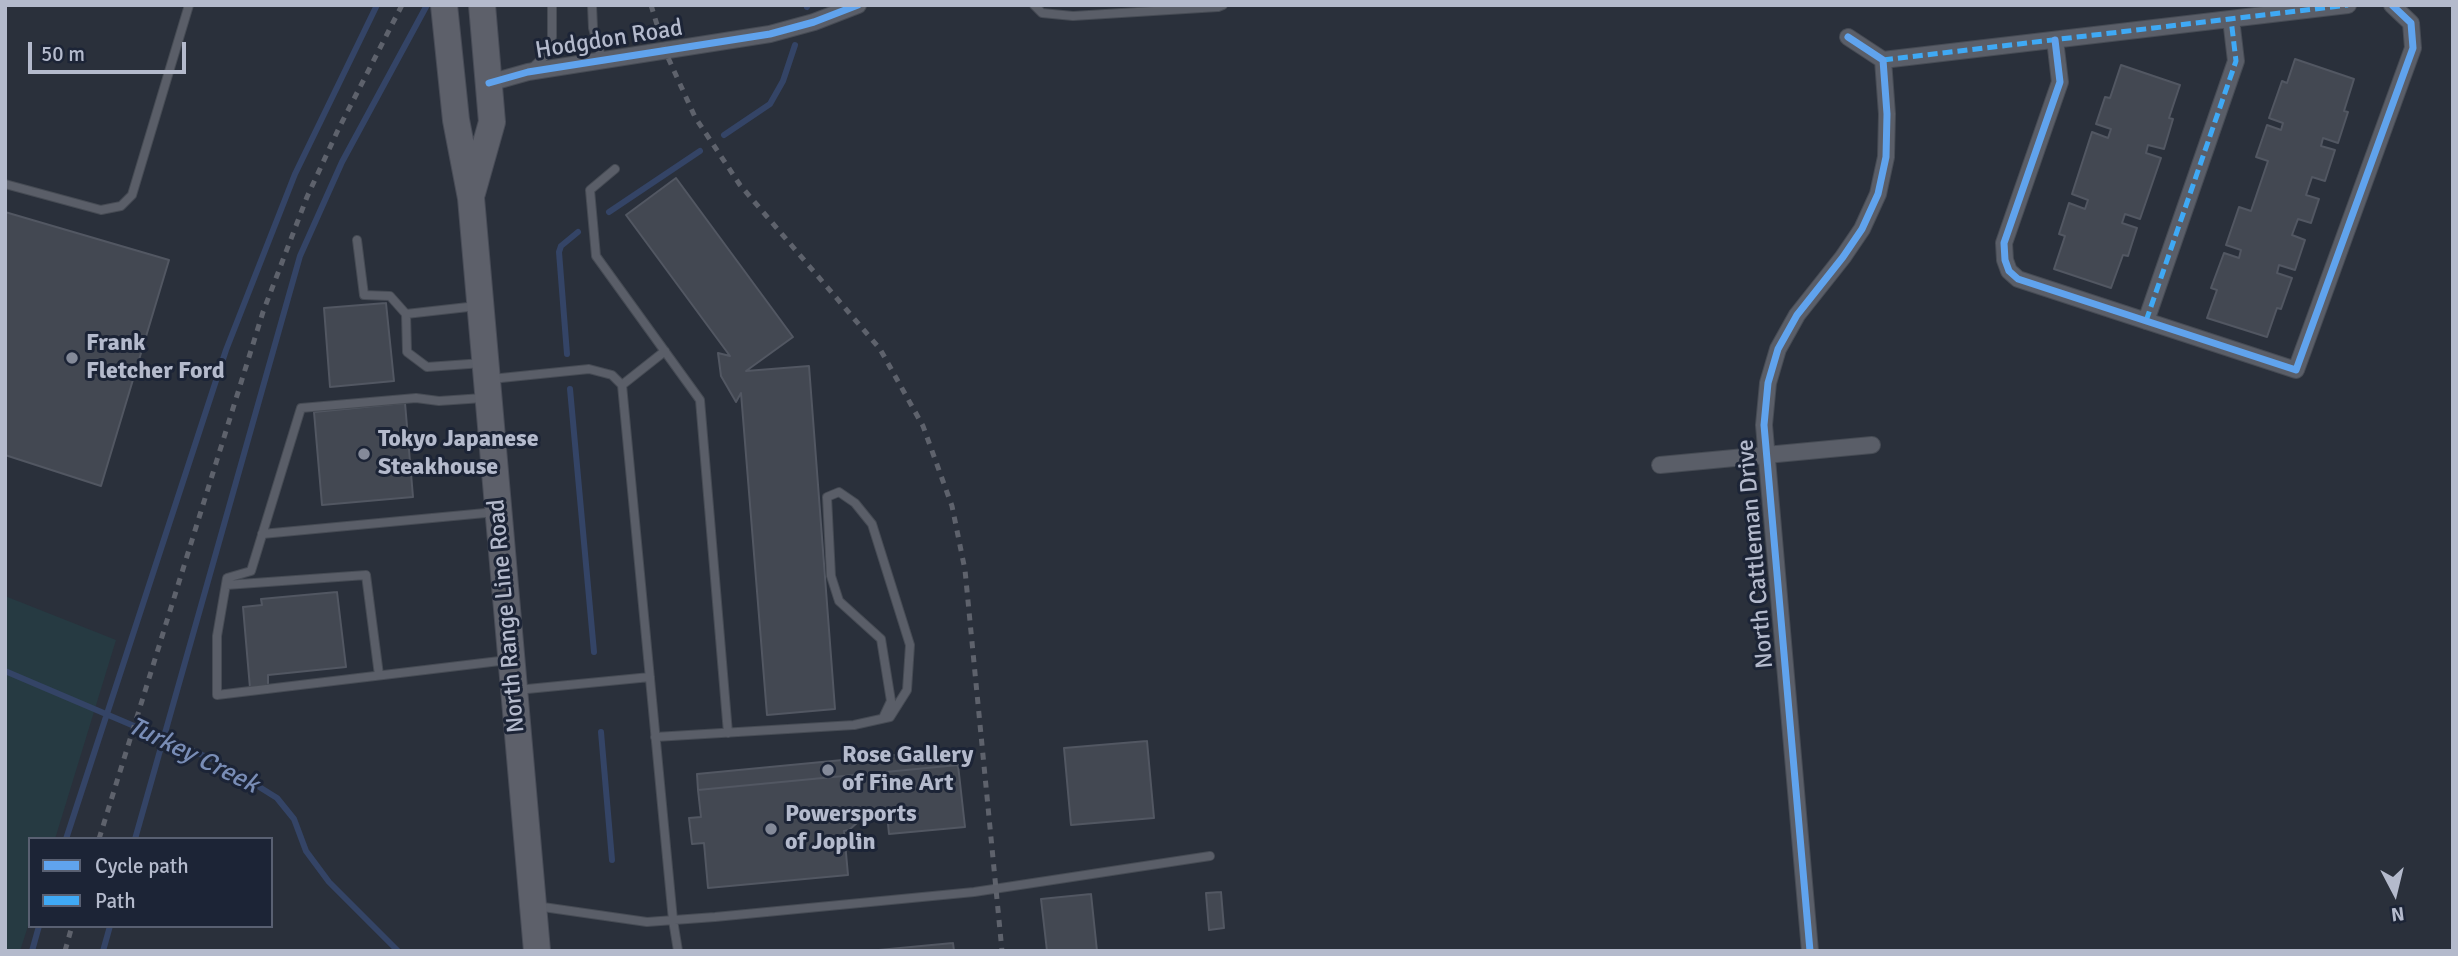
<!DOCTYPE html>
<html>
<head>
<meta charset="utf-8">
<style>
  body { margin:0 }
  #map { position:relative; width:2458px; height:956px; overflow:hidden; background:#2a303b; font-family:Signika,sans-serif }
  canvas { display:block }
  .frame { position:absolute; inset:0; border:7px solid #b4bacc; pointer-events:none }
  .legend { position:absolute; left:28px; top:837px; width:245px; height:91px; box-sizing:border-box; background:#1c2436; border:2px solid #596072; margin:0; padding:9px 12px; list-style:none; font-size:21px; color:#b4bacc }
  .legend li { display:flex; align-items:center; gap:14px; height:35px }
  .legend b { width:35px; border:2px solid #596072 }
  .north { position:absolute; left:2360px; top:858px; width:70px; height:70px; -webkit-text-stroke:5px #1c2436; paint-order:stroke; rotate:173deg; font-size:19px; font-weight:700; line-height:28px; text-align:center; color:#b4bacc }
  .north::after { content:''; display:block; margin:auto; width:24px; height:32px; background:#b4bacc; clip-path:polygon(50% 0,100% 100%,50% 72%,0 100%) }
  .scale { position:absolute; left:28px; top:42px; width:158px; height:32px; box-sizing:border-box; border:4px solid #b4bacc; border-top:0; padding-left:9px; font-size:21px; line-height:24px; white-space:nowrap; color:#b4bacc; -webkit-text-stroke:5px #1c2436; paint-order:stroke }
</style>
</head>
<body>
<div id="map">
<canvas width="2458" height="956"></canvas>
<div class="frame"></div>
<ul class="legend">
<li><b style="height:9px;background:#60a3ed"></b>Cycle path</li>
<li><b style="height:9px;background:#3fa9f5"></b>Path</li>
</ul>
<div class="north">N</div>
<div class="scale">50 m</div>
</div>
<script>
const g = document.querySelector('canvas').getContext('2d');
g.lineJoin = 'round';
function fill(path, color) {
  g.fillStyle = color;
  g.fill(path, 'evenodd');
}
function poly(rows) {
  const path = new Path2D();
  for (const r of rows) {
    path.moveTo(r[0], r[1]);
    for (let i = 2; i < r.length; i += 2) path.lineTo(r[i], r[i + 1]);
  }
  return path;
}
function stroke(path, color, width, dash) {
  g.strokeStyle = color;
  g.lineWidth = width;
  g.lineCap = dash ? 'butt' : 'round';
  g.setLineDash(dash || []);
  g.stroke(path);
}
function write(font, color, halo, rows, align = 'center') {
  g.font = font + ' Signika,sans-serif';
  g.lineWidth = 6;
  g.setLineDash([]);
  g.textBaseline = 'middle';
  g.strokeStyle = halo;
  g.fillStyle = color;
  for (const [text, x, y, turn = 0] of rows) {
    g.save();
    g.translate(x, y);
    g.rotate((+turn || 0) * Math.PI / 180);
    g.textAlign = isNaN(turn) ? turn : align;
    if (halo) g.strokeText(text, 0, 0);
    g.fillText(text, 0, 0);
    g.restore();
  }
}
fill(poly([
  [5,596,116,640,55,839,30,839,30,920,20,951,5,951]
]), '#263a42');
stroke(poly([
  [807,7,808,5],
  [724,135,770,104,783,81,795,45],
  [609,212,700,151],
  [567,354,559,252,561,246,578,232],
  [570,389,594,652],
  [5,671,221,763,277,798,294,819,306,851,329,882,398,951],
  [601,732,612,860],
  [66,839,226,350,295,174,377,5],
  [135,839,300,256,342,162,427,5],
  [32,951,39,926],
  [103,951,110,926]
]), '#344466', 6);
const building = poly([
  [2295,59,2354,79,2344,111,2348,112,2338,143,2323,138,2321,146,2335,150,2325,181,2312,177,2306,195,2319,199,2311,223,2298,219,2292,235,2305,240,2295,270,2279,265,2277,273,2292,278,2281,309,2277,308,2267,337,2207,318,2217,290,2211,288,2224,253,2239,258,2241,250,2226,245,2239,207,2251,211,2268,161,2256,157,2267,125,2281,130,2283,123,2269,118,2282,81,2287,83,2295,59],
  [2121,65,2180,85,2169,118,2173,119,2164,149,2148,145,2146,153,2161,158,2140,219,2125,214,2122,223,2137,228,2128,256,2123,255,2111,288,2054,269,2065,236,2059,234,2069,203,2085,209,2088,200,2072,194,2092,132,2108,138,2111,129,2096,124,2105,97,2110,98,2121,65],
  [676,178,793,337,746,371,809,366,835,709,767,715,741,393,736,402,721,376,718,353,730,356,626,215,676,178],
  [5,212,169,260,101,486,5,455,5,212],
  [386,303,394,381,330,387,324,308,386,303],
  [405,403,413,497,322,505,314,412,405,403],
  [337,592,346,667,268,675,268,686,250,688,243,607,262,605,261,599,337,592],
  [1147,741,1154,818,1071,825,1064,748,1147,741],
  [957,749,958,765,698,790,697,774,957,749],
  [958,765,965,827,889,834,887,814,879,815,879,820,858,822,849,830,844,831,848,875,708,888,704,843,692,844,689,818,701,817,698,790,958,765],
  [1221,892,1224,928,1209,930,1206,893,1221,892],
  [1091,894,1097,951,1047,951,1041,899,1091,894],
  [953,943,954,951,868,951,953,943]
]);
fill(building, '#434852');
stroke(building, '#525762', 2);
const service = poly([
  [592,5,593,28,600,53,604,59],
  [1034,5,1042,13,1073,16,1218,7,1223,5],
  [530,70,544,57,552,37,552,5],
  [615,169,590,190,596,256,700,400,728,733],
  [5,184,101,210,121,206,132,195,189,5],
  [357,240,364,295,390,296,406,314],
  [477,306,406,314,407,352,427,367,483,363],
  [491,379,589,369,612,375,622,385,673,920,678,951],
  [622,385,665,351],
  [483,398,439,401,416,398,301,408,251,571,227,578,217,636,217,695,508,660],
  [262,534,496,512],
  [226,585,366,575,379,675],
  [517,690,650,677],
  [655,737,854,725,890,717,907,690,910,645,872,524,855,503,839,492,827,497,831,576,839,601,881,639,891,701,883,718],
  [536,906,647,922,715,917,974,892,1210,856]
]);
const minor = poly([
  [2055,40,2060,82,2004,243,2005,260,2009,271,2018,279,2296,370,2413,48,2411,23,2392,5],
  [1883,60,2348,5],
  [489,83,528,72,770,34,814,22,858,5],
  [2146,321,2236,61,2231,19],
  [1660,465,1872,445],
  [1810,951,1764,425,1768,383,1778,349,1797,315,1843,257,1862,229,1878,194,1886,157,1887,114,1883,60,1848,37]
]);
const primary = poly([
  [444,5,456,120,471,198,537,951],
  [472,193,492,122,482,5]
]);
stroke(service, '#464b54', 10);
stroke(minor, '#464b54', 18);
stroke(primary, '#484c57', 28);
stroke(service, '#5a5e68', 8);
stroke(minor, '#5a5e68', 16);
stroke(primary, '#5d606a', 26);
stroke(poly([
  [651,5,665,51,695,117,740,185,880,349,923,426,952,506,965,570,1002,951],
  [99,839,263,312,307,197,338,130,402,5],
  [65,951,72,926]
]), '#5e626c', 5, [7, 7]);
stroke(poly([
  [1883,60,2348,5],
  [2146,321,2236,61,2231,19]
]), '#3fa9f5', 5, [10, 5]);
stroke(poly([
  [2055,40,2060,82,2004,243,2005,260,2009,271,2018,279,2296,370,2413,48,2411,23,2392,5],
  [489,83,528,72,770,34,814,22,858,5],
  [1810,951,1764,425,1768,383,1778,349,1797,315,1843,257,1862,229,1878,194,1886,157,1887,114,1883,60,1848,37]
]), '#60a3ed', 7);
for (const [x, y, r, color] of [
  [72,358,7,"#848a99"],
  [364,454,7,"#848a99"],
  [828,770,7,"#848a99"],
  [771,829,7,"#848a99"]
]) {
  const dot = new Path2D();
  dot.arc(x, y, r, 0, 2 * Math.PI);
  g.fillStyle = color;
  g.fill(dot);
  stroke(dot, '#1c2436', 2.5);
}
write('24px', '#b4bacc', '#1c2436', [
  ["Hodgdon Road",609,40,-9],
  ["North Cattleman Drive",1756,554,-95],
  ["North Range Line Road",507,616,-95]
]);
write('bold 24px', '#b4bacc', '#1c2436', [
  ["Frank",86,344],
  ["Fletcher Ford",86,372],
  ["Tokyo Japanese",378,440],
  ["Steakhouse",378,468],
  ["Rose Gallery",842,756],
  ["of Fine Art",842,784],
  ["Powersports",785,815],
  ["of Joplin",785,843]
], 'left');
write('italic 26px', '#798db6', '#1c2436', [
  ["Turkey Creek",193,756,26]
]);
</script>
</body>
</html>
